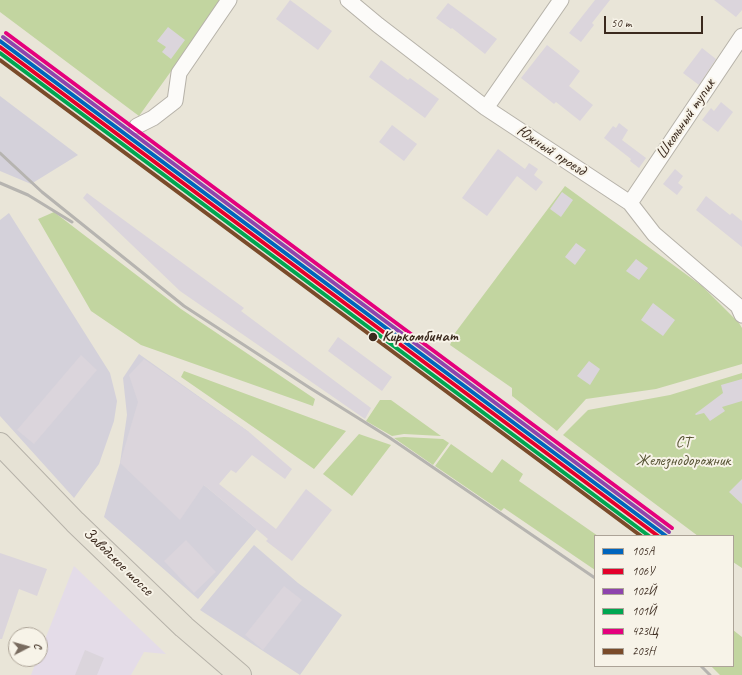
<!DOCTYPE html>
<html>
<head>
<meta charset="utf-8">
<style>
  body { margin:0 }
  #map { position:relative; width:742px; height:675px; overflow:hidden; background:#e9e5d8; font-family:Caveat,sans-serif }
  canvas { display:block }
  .legend { position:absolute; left:594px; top:535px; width:140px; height:132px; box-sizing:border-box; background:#f7f3e8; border:1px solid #aca397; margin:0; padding:5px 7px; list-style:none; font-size:12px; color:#3b2a1e }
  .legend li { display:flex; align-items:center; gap:8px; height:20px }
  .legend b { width:20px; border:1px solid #aca397 }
  .north { position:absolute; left:8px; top:627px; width:40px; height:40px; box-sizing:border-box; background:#f7f3e8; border:1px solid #aca397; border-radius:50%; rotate:84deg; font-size:11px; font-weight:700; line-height:16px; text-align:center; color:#3b2a1e }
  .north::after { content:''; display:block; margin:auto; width:14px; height:18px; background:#786b5f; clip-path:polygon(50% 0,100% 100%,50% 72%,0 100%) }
  .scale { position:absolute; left:604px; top:16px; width:99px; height:18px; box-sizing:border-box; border:2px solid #3b2a1e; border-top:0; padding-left:5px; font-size:12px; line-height:14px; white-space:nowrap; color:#3b2a1e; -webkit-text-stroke:3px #f7f3e8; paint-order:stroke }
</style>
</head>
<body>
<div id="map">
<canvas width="742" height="675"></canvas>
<ul class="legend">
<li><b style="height:5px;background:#0065bd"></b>105А</li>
<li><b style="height:5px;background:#e4002b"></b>106У</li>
<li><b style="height:5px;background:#8e44ad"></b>102Й</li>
<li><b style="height:5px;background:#00a651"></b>101Й</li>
<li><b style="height:5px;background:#e5007d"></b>423Щ</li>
<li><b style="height:5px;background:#7a4b2a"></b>203Н</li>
</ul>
<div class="north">С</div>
<div class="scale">50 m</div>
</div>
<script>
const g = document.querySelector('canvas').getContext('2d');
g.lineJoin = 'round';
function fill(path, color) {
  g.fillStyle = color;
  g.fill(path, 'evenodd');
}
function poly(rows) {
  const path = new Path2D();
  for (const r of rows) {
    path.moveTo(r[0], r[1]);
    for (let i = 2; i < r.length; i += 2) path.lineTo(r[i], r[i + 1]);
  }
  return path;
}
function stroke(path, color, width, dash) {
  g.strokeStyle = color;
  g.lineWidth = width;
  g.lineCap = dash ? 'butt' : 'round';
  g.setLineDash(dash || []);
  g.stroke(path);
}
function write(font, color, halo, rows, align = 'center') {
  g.font = font + ' Caveat,sans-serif';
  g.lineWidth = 4;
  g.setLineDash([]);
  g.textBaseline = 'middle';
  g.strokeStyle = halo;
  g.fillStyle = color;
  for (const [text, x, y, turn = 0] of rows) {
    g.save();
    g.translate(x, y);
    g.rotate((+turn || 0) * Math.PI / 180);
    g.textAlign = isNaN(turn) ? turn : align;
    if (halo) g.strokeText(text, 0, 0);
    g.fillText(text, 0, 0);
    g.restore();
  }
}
fill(poly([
  [74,566,166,654,144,652,131,675,31,675,37,659,40,659,40,652]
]), '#e4dce8');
fill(poly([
  [0,96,78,155,31,184,0,171],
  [9,213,110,373,117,401,114,421,99,464,74,498,0,416,0,220],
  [139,354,249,432,204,485,257,529,198,599,104,517,120,463,127,415,123,378],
  [254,545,298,583,342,615,300,675,200,610]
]), '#d4d1da');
fill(poly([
  [0,0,222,0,139,116,0,12],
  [565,186,702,286,739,323,742,328,742,364,656,389,586,399,557,431,512,396,512,388,450,345,455,333],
  [54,212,181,309,315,399,313,406,141,345,91,311,38,219],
  [184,371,346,431,314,469,181,377],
  [742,373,742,568,733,562,733,536,698,536,563,435,588,410,670,395],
  [380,400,391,400,441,436,404,434,392,436,366,421],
  [359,434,391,445,352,496,323,474],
  [404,437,443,439,449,443,433,465,394,438],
  [451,444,492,473,502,459,523,474,519,481,598,536,595,536,595,570,504,508,501,511,435,466],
  [733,630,742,637,742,675,720,675,711,666,733,666]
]), '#c2d5a0');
fill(poly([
  [290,0,332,31,318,50,276,19],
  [595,0,610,0,592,23,594,25,581,42,569,33],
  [714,0,742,0,742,10,736,17],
  [448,3,497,39,485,54,452,28,451,29,436,18],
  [168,27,185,40,171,59,162,52,166,47,157,41],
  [547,45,580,71,569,86,593,105,580,121,556,102,554,104,521,78],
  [702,48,716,59,699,85,683,73],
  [381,60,408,80,410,78,439,99,425,118,369,77],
  [721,102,733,112,718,132,702,120,711,108,714,111],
  [619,123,628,130,622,140,646,158,639,168,630,161,631,159,604,138,613,126,616,128],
  [392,125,417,144,404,161,379,142],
  [498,149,525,169,529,163,538,169,534,175,543,182,536,191,517,176,487,216,462,198],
  [675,169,683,176,678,183,683,187,677,195,663,184],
  [562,192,573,200,561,217,550,209],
  [87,193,244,308,241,311,371,408,365,419,180,291,83,198],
  [706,196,730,215,732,213,742,221,742,247,696,210],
  [576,243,586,250,575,265,565,257],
  [636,259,648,268,639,280,626,271],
  [653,303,675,320,663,336,641,320],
  [338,337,392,377,382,391,328,351],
  [81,355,97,370,34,444,17,430],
  [144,359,249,432,292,469,285,479,252,455,236,473,231,470,219,484,276,529,306,489,332,510,292,561,266,541,268,539,204,485,180,520,120,463,138,402,129,375],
  [589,361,600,369,590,385,577,376],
  [742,379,742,401,722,407,725,411,710,421,704,413,696,415,695,414,723,393,721,385],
  [742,479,742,504,729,492],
  [186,540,216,572,194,593,164,561],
  [0,553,47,569,37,596,19,589,2,639,0,639],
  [284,586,302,600,263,650,245,635],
  [85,650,104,658,97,675,75,675]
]), '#dbd5dc');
const street = poly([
  [348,0,378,25,486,108,630,203,654,234,738,306,742,315],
  [486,108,561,0],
  [137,126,153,118,175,101,179,73,229,0],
  [630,203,742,36]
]);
const primary = poly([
  [0,444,75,522,184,627,240,675]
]);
stroke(street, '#b6b2a9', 17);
stroke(primary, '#b6b2a9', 24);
stroke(street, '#fcfbf9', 15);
stroke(primary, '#e6e2d5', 22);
stroke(poly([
  [0,153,42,192,184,306,310,388,390,438,595,578],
  [0,183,28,195,72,222],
  [701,666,710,675]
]), '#b6b4b0', 3);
stroke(poly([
  [0,41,666,536]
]), '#0065bd', 4);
stroke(poly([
  [0,47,658,536]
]), '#e4002b', 4);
stroke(poly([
  [3,37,669,532]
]), '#8e44ad', 4);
stroke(poly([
  [0,53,649,536]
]), '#00a651', 4);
stroke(poly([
  [6,33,672,528]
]), '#e5007d', 4);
stroke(poly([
  [0,60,641,536]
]), '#7a4b2a', 4);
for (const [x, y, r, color] of [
  [373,337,5,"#3b2a1e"]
]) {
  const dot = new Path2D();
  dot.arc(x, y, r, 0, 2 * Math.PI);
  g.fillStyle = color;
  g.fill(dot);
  stroke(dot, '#f7f3e8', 1.5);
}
write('16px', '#3b2a1e', '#f7f3e8', [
  ["Школьный тупик",686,119,-56],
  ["Южный проезд",551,151,33],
  ["Заводское шоссе",118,562,44]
]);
write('bold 16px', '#3b2a1e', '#f7f3e8', [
  ["Киркомбинат",382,337]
], 'left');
write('16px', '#555233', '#f7f3e8', [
  ["СТ",683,443],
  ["Железнодорожник",683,461]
]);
</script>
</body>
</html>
